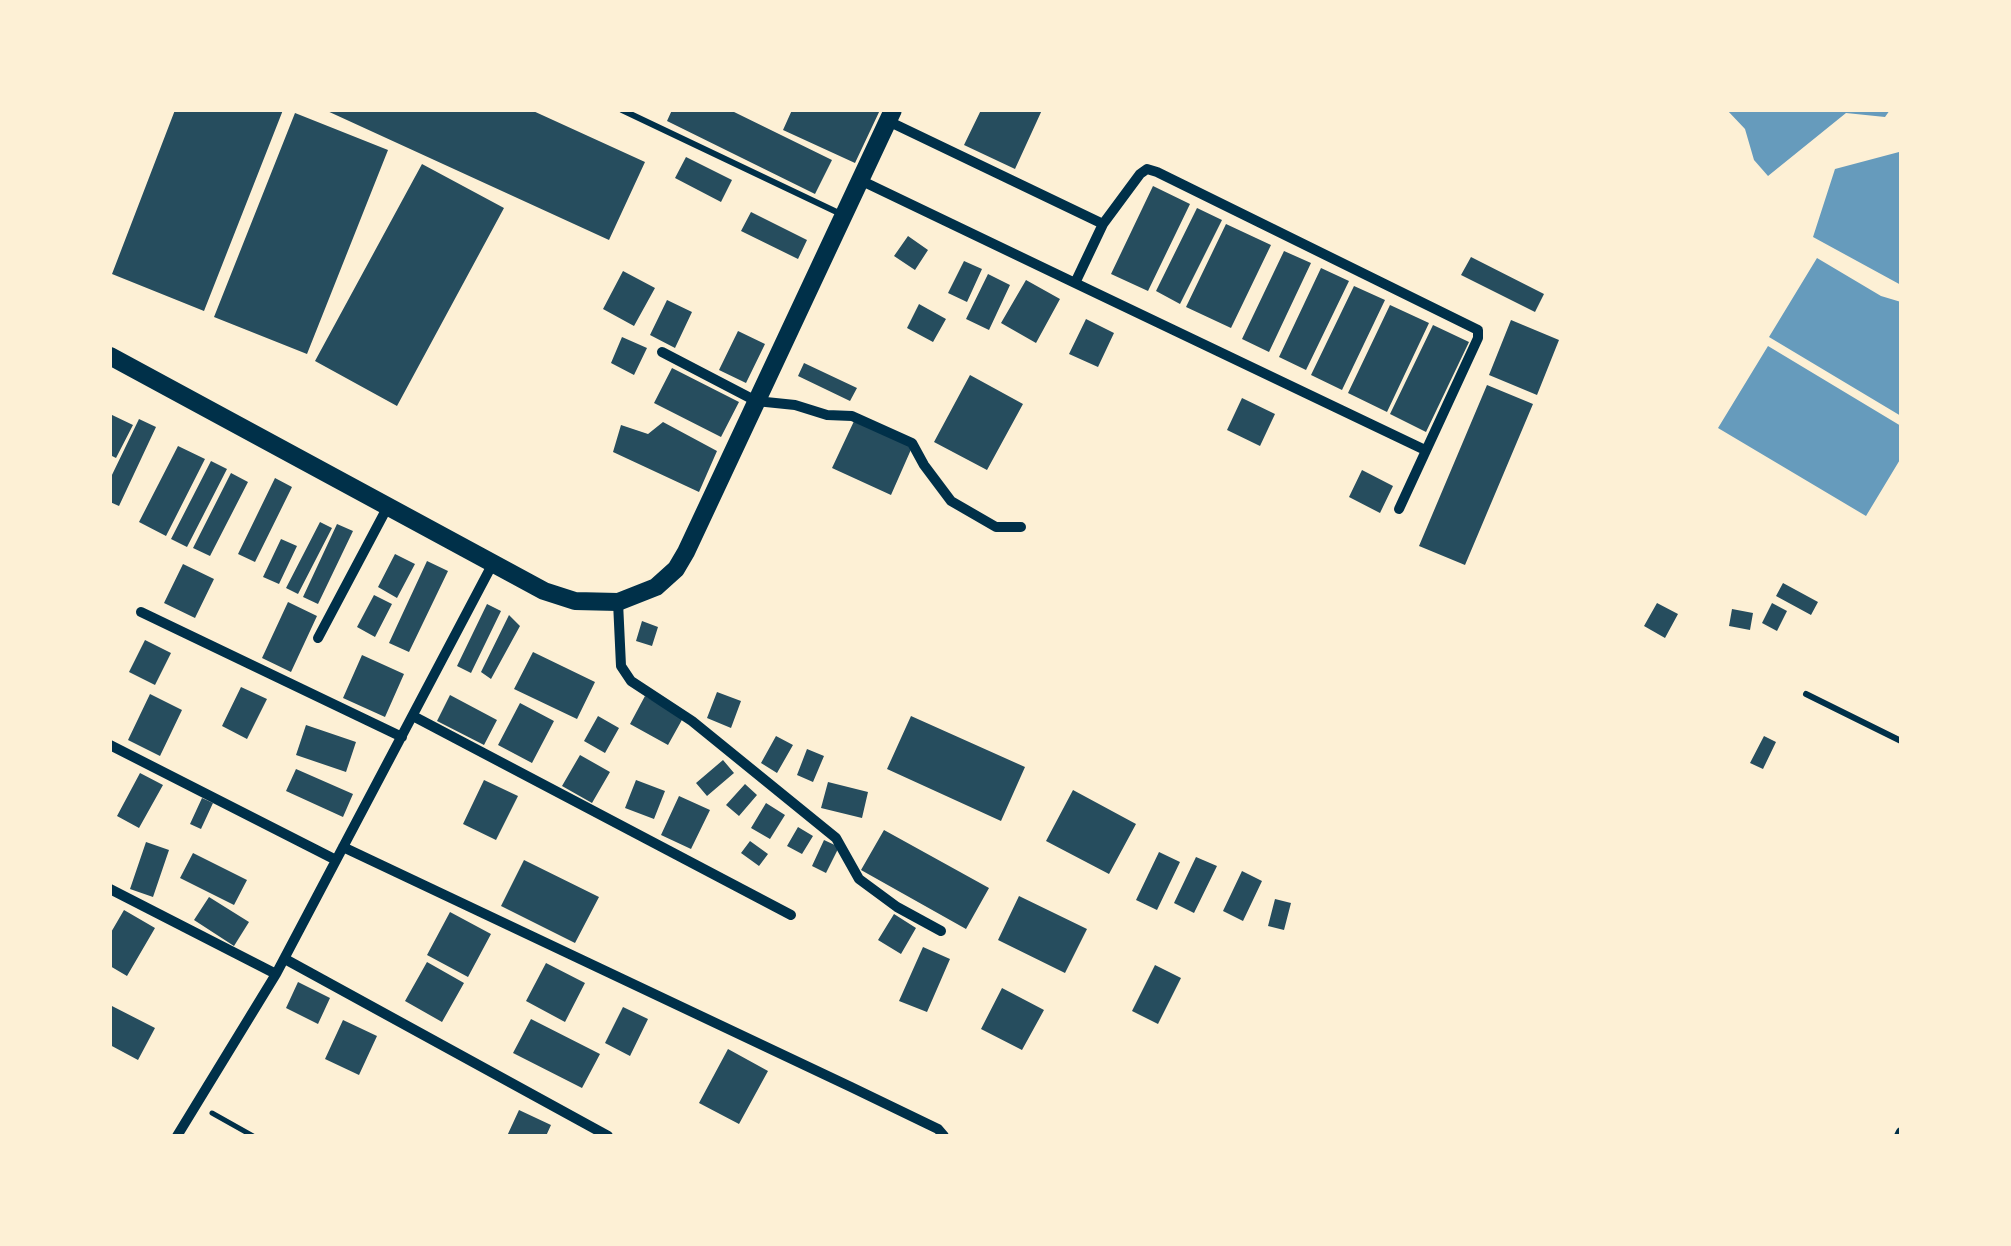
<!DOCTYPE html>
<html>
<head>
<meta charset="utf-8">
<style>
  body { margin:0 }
  #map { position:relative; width:2011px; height:1246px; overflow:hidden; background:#fdf0d5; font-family:Jost,sans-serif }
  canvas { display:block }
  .frame { position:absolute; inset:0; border:112px solid #fdf0d5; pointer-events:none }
</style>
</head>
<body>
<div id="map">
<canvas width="2011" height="1246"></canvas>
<div class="frame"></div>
</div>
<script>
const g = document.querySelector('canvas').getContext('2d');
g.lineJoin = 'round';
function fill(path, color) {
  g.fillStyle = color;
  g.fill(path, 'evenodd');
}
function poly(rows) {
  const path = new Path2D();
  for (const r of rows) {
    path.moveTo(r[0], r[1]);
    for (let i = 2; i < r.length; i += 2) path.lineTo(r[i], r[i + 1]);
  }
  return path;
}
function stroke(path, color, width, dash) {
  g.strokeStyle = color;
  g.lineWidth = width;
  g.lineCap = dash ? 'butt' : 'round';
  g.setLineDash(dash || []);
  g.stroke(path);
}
fill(poly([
  [1727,110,1890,110,1885,117,1846,113,1768,176,1754,160,1745,129],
  [1899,152,1901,154,1901,285,1813,237,1835,169],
  [1817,258,1881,296,1901,302,1901,416,1769,337],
  [1768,346,1901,426,1901,458,1866,516,1718,428]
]), '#669bbc');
fill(poly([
  [175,110,283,110,204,311,112,274],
  [325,110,531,110,645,162,609,240],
  [672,110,730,110,832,160,815,194,667,121],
  [792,110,880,110,855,163,783,130],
  [981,110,1042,110,1015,169,964,145],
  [295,113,388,150,307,354,214,317],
  [686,157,732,180,721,202,675,178],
  [422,164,504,208,397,406,315,361],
  [1153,186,1190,204,1148,291,1111,274],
  [1197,208,1222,220,1180,304,1156,291],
  [751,212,807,240,798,259,741,231],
  [1226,224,1271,245,1231,328,1186,307],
  [908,236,928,250,915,270,894,256],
  [1284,251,1311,263,1269,352,1242,339],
  [1471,257,1544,294,1535,312,1461,275],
  [964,261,982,269,967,302,948,293],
  [1321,268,1349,281,1306,370,1279,357],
  [623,271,655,288,634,326,603,309],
  [988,274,1010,285,989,330,966,319],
  [1026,280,1060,299,1036,343,1001,323],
  [1354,286,1385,300,1342,390,1311,375],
  [667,300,692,312,675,348,650,335],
  [919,304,946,319,933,342,907,328],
  [1390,305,1429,323,1387,412,1348,393],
  [1086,319,1114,333,1098,367,1069,354],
  [1511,320,1559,340,1537,395,1489,375],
  [1433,325,1469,342,1426,432,1390,414],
  [738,331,765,344,746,383,719,370],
  [622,337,647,348,634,375,611,363],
  [804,363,857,388,850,401,798,376],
  [672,368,739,402,721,437,654,403],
  [970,375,1023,404,987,470,934,442],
  [1487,385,1533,404,1465,565,1419,546],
  [1242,398,1275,414,1260,446,1227,430],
  [110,414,133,425,116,458,110,455],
  [139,419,156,427,119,506,110,502,110,479],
  [855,419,913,445,891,495,832,468],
  [663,422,717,451,699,492,613,452,621,425,648,434],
  [178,446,205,459,166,536,139,522],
  [211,461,227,469,187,547,171,539],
  [1362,470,1393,486,1380,513,1349,497],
  [231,473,248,482,210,556,193,548],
  [275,478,292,487,255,562,238,554],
  [320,522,332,528,298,594,286,588],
  [337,524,353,531,318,604,303,597],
  [281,539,297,546,279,584,263,577],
  [395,554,415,564,397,598,378,587],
  [427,561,448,571,409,652,389,643],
  [183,564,214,579,195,618,164,603],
  [1783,583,1818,602,1811,615,1776,596],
  [374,595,392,604,375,637,357,627],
  [288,602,317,616,291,672,262,658],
  [1657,603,1678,614,1665,638,1644,626],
  [1772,603,1787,611,1777,631,1762,623],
  [487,604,501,611,471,673,457,666],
  [1732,609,1753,613,1750,630,1729,626],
  [509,615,520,626,491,679,481,672],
  [642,621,658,627,652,646,636,641],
  [145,640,171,653,155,685,129,672],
  [533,652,595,682,577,719,514,689],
  [362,655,404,674,385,717,343,698],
  [241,687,267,699,247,739,222,726],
  [717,692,741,701,731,728,707,718],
  [150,694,182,710,160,756,128,740],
  [450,695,497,720,484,745,437,721],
  [645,696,683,718,668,745,630,724],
  [520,703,554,721,532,763,498,745],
  [598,716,619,728,605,753,584,741],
  [911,716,1025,767,1001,821,887,769],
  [306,725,356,742,346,772,296,755],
  [776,736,793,745,777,773,761,763],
  [1764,736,1776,742,1763,769,1750,763],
  [807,749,824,756,813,782,797,775],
  [580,755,610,772,592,803,562,786],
  [723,760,734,773,707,796,696,783],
  [296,769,353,794,343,817,286,791],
  [140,773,163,785,139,828,117,816],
  [484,780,518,796,496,840,463,824],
  [636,780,665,791,654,819,625,808],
  [828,782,868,792,862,818,821,808],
  [745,784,757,795,739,816,726,805],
  [1073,790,1136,824,1109,874,1046,841],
  [679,796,710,810,691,849,661,835],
  [202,798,213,803,201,829,190,824],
  [766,803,785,815,770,839,751,828],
  [798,827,813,836,802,854,787,846],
  [884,830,989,888,966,929,861,870],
  [824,840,839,847,826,873,812,866],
  [750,841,768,854,759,866,741,853],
  [146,842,169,850,153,897,130,889],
  [1159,852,1180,862,1157,910,1136,900],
  [193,853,247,880,234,905,180,878],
  [1196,857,1217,866,1194,913,1174,903],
  [524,860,599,897,575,943,501,906],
  [1242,871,1262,881,1243,921,1223,911],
  [1019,896,1087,929,1065,973,998,940],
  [209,897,249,922,234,946,194,920],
  [1275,899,1291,903,1284,930,1268,926],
  [124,910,155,928,127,976,110,966,110,934],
  [450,912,491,934,468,977,427,955],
  [894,914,916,928,901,954,878,940],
  [923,947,950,959,927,1012,899,1001],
  [427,962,464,983,442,1022,405,1001],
  [546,963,585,983,565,1022,526,1001],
  [1155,965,1181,978,1158,1024,1132,1011],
  [298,982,330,998,318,1024,286,1008],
  [1002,988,1044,1010,1022,1050,981,1029],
  [110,1005,155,1028,138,1060,110,1045],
  [623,1007,648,1019,630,1056,605,1043],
  [531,1019,600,1054,582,1088,513,1053],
  [343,1020,377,1036,359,1075,325,1059],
  [728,1049,768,1071,739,1124,699,1103],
  [519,1110,551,1125,546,1136,507,1136]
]), '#264d5e');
stroke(poly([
  [212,1113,253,1136]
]), '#003049', 5);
stroke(poly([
  [622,110,843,215],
  [1806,694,1901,741]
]), '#003049', 6);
stroke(poly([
  [888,121,1103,224],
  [860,180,1075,283],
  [662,352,756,401,795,405,827,415,852,416,912,443,924,465,951,501,996,527,1021,527],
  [1399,509,1478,338,1478,330,1157,172,1147,169,1140,174,1103,224,1075,283,1425,450],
  [618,602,621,666,631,681,692,721,836,838,859,879,897,907,941,931],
  [141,612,402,737],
  [318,638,387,508],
  [413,716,791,915],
  [110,745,336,860],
  [343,847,851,1087,938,1129,944,1136],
  [110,889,276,974],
  [285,959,608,1136],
  [177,1136,276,974,492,565],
  [1899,1136,1901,1132]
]), '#003049', 10);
stroke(poly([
  [110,356,544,591,575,601,618,602,656,587,676,569,686,552,893,110]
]), '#003049', 18);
</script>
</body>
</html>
